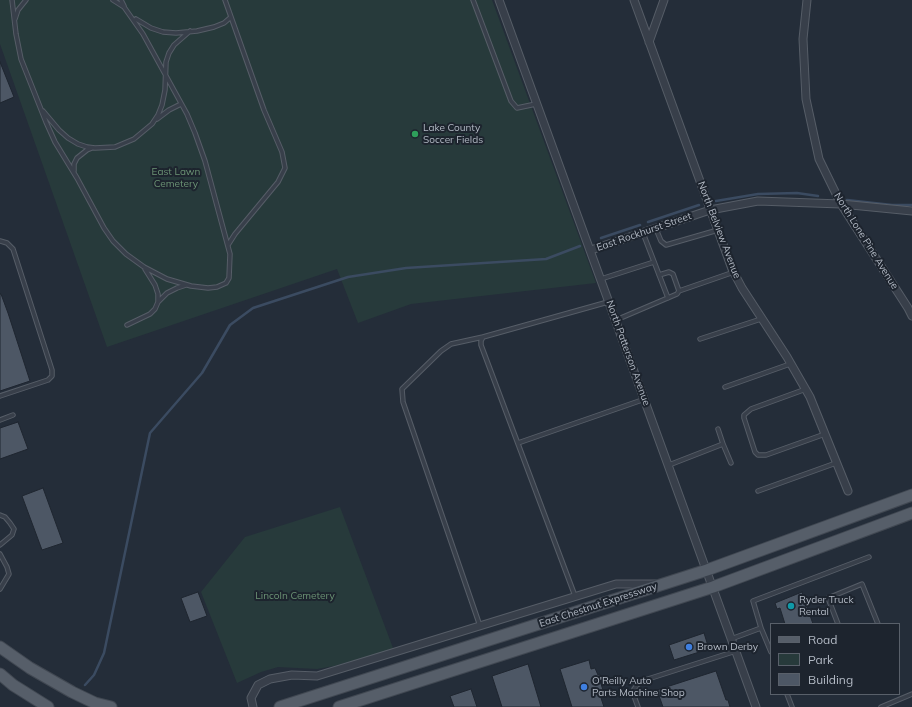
<!DOCTYPE html>
<html>
<head>
<meta charset="utf-8">
<style>
  body { margin:0 }
  #map { position:relative; width:912px; height:707px; overflow:hidden; background:#242d39; font-family:Mulish,sans-serif }
  canvas { display:block }
  .legend { position:absolute; left:770px; top:623px; width:130px; height:72px; box-sizing:border-box; background:#1d242e; border:1px solid #59606a; margin:0; padding:5px 7px; list-style:none; font-size:12px; color:#b3bac5 }
  .legend li { display:flex; align-items:center; gap:8px; height:20px }
  .legend b { width:20px; border:1px solid #59606a }
</style>
</head>
<body>
<div id="map">
<canvas width="912" height="707"></canvas>
<ul class="legend">
<li><b style="height:5px;background:#565e69"></b>Road</li>
<li><b style="height:11px;background:#273a3b"></b>Park</li>
<li><b style="height:11px;background:#4d5765"></b>Building</li>
</ul>
</div>
<script>
const g = document.querySelector('canvas').getContext('2d');
g.lineJoin = 'round';
function fill(path, color) {
  g.fillStyle = color;
  g.fill(path, 'evenodd');
}
function poly(rows) {
  const path = new Path2D();
  for (const r of rows) {
    path.moveTo(r[0], r[1]);
    for (let i = 2; i < r.length; i += 2) path.lineTo(r[i], r[i + 1]);
  }
  return path;
}
function stroke(path, color, width, dash) {
  g.strokeStyle = color;
  g.lineWidth = width;
  g.lineCap = dash ? 'butt' : 'round';
  g.setLineDash(dash || []);
  g.stroke(path);
}
function write(font, color, halo, rows, align = 'center') {
  g.font = font + ' Mulish,sans-serif';
  g.lineWidth = 4;
  g.setLineDash([]);
  g.textBaseline = 'middle';
  g.strokeStyle = halo;
  g.fillStyle = color;
  for (const [text, x, y, turn = 0] of rows) {
    g.save();
    g.translate(x, y);
    g.rotate((+turn || 0) * Math.PI / 180);
    g.textAlign = isNaN(turn) ? turn : align;
    if (halo) g.strokeText(text, 0, 0);
    g.fillText(text, 0, 0);
    g.restore();
  }
}
fill(poly([
  [0,0,492,0,596,283,411,304,358,323,337,269,107,347,0,44],
  [340,507,393,648,381,653,334,666,317,669,278,667,261,672,237,683,201,592,245,537]
]), '#273a3b');
stroke(poly([
  [847,200,892,205,912,205],
  [716,201,758,194,797,193,818,196],
  [648,222,699,205],
  [601,238,640,225],
  [85,685,94,675,104,653,150,433,202,373,230,325,253,308,348,277,406,268,546,259,580,246]
]), '#3b4b61', 2.5);
const building = poly([
  [0,62,14,97,0,103,0,62],
  [0,294,1,294,8,313,30,381,0,391,0,294],
  [18,422,28,449,0,459,0,428,18,422],
  [43,488,63,543,42,550,22,496,43,488],
  [198,592,207,616,190,622,181,598,198,592],
  [802,592,813,624,785,624,780,608,777,609,775,603,802,592],
  [704,633,709,649,674,660,669,645,704,633],
  [589,660,591,669,595,668,598,675,600,674,601,680,600,681,604,693,600,695,604,707,572,707,560,669,589,660],
  [528,664,541,707,502,707,492,676,528,664],
  [716,671,726,700,728,700,730,707,663,707,657,690,716,671],
  [471,689,477,707,454,707,450,696,471,689]
]);
fill(building, '#4d5765');
stroke(building, '#1f2630', 1);
const lane = poly([
  [12,0,16,34,21,59,46,122,55,142,77,178,104,228,113,241,126,254,144,267,167,279,191,286,208,288,217,287,226,283,229,278,230,254,205,161,195,133,187,114,143,34,124,7,113,0],
  [121,0,124,6],
  [225,0,264,110,282,152,285,168,278,182,235,234,228,245],
  [473,0,511,101,517,108,536,104],
  [15,19,18,10,26,0],
  [136,19,151,28,163,32,176,33,197,31,214,27,224,23,231,17],
  [43,111,59,130,68,138,78,144,87,147,95,148,115,147,134,139,152,124,158,115,162,105,165,90,166,62,169,53,174,45,190,31],
  [157,119,169,110,181,104],
  [74,171,74,164,77,158,87,150,92,148],
  [656,229,661,241,666,245,718,230],
  [643,233,668,298],
  [0,241,7,243,13,249,52,370,52,376,48,380,0,396],
  [659,275,669,272,673,274,679,291],
  [601,279,654,262],
  [158,302,167,293,177,288,186,285],
  [616,320,677,294,679,291,734,272],
  [127,325,150,314,155,309,158,302,158,294,155,285,145,269],
  [700,339,761,319],
  [725,387,790,364],
  [806,389,751,409,744,415,744,418,755,452,758,455,766,455,825,434],
  [0,420,13,415],
  [518,443,645,399],
  [723,444,731,463],
  [669,465,723,444,718,429],
  [758,491,836,463],
  [0,515,5,517,10,523,14,529,12,535,0,545],
  [0,554,7,567,9,574,0,589],
  [575,596,481,345,481,341,483,337,608,302],
  [838,624,828,598,862,584,878,624],
  [480,626,403,402,402,389,441,351,451,344,483,337],
  [761,628,771,652],
  [731,639,761,628,753,601,869,557],
  [787,694,792,707],
  [638,707,634,696,634,689,639,683,648,679,736,651],
  [881,707,912,694]
]);
const street = poly([
  [499,0,756,707],
  [634,0,732,269,742,288,787,357,810,397,848,491],
  [807,0,803,39,806,99,819,159,841,204,908,308,912,316],
  [649,42,664,0],
  [591,250,710,210,758,201,841,204,912,211],
  [253,707,251,698,258,685,270,679,292,675,317,676,616,584,655,584]
]);
const primary = poly([
  [0,647,30,668,72,692,95,703,111,707],
  [0,674,13,685,48,707],
  [280,707,707,570,912,495],
  [339,707,713,587,912,513]
]);
stroke(lane, '#565d67', 5.5);
stroke(street, '#565d67', 9);
stroke(primary, '#414852', 13);
stroke(lane, '#383f4a', 3.5);
stroke(street, '#383f4a', 7);
stroke(primary, '#565e69', 11);
for (const [x, y, r, color] of [
  [415,134,4,"#2e9e5b"],
  [791,606,4,"#0f9aa8"],
  [689,647,4,"#3f7fe0"],
  [584,687,4,"#3f7fe0"]
]) {
  const dot = new Path2D();
  dot.arc(x, y, r, 0, 2 * Math.PI);
  g.fillStyle = color;
  g.fill(dot);
  stroke(dot, '#1d242e', 1.5);
}
write('10px', '#b3bac5', '#1d242e', [
  ["Lake County",423,128],
  ["Soccer Fields",423,140],
  ["Ryder Truck",799,600],
  ["Rental",799,612],
  ["Brown Derby",697,647],
  ["O'Reilly Auto",592,681],
  ["Parts Machine Shop",592,693]
], 'left');
write('10px', '#6c9475', '#1d242e', [
  ["East Lawn",176,172],
  ["Cemetery",176,184],
  ["Lincoln Cemetery",295,596]
]);
write('10px', '#b3bac5', '#1d242e', [
  ["North Belview Avenue",719,230,69],
  ["East Rockhurst Street",644,232,-19],
  ["North Lone Pine Avenue",866,241,58],
  ["North Patterson Avenue",628,353,70],
  ["East Chestnut Expressway",598,605,-18]
]);
</script>
</body>
</html>
